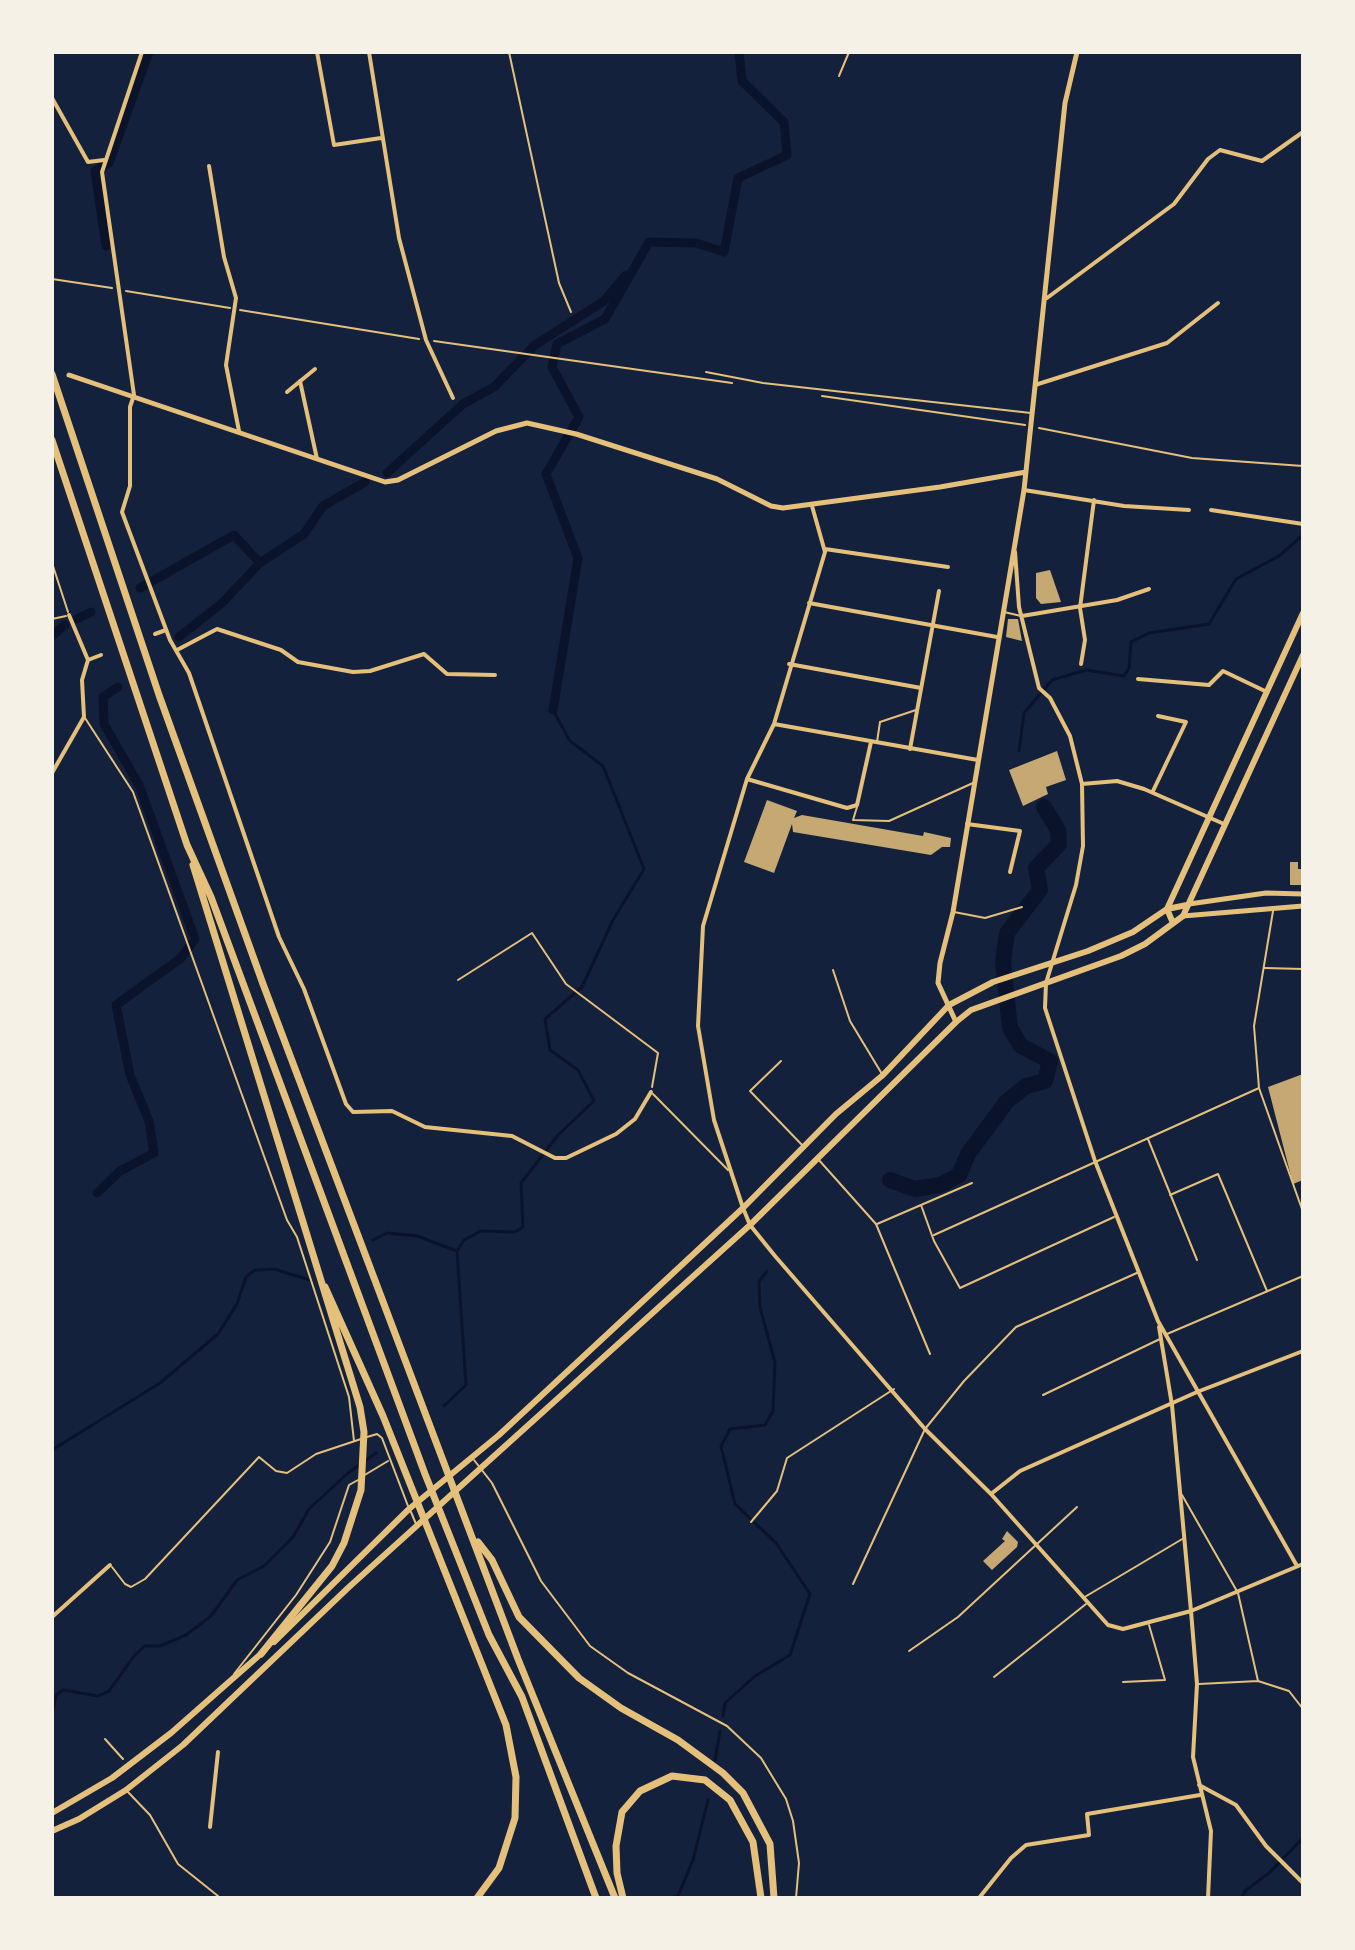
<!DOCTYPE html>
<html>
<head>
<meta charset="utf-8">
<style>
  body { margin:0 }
  #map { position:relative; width:1355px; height:1950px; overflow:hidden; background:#14213d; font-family:"Sofia Sans Condensed",sans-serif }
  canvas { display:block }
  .frame { position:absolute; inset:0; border:54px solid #f6f1e7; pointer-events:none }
</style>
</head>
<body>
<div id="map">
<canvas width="1355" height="1950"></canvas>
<div class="frame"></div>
</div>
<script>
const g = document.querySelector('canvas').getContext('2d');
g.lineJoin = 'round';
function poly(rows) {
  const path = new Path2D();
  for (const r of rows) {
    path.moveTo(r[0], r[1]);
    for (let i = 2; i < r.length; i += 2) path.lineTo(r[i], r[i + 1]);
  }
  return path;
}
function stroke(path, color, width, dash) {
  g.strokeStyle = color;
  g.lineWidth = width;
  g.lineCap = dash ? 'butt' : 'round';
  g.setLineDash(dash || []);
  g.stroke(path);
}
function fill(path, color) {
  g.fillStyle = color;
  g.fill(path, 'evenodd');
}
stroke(poly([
  [1019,751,1024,713,1052,680,1086,670,1124,676,1129,668,1131,642,1149,633,1209,624,1236,579,1279,556,1303,535],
  [373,1240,387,1233,417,1236,457,1251],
  [444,1406,466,1385,457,1251,464,1240,481,1231,515,1232,523,1227,521,1183,558,1135,594,1101,578,1070,550,1050,545,1019,582,987,613,920,644,869,603,766,570,741,553,710],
  [52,1450,160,1383,218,1334,237,1304,246,1277,255,1270,274,1269,310,1280],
  [52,1714,56,1695,63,1690,98,1696,109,1691,134,1656,145,1646,160,1646,186,1635,211,1616,237,1580,264,1566,293,1537,309,1509,348,1473,376,1453],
  [723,1716,725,1703,755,1676,790,1655,810,1594,776,1543,735,1504,721,1446,730,1429,765,1425,773,1411,775,1363,760,1307,759,1282,767,1271],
  [715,1760,720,1731],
  [669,1898,678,1896,693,1860,708,1800],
  [1242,1898,1245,1891,1270,1872,1303,1838]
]), '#0b132b', 3);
stroke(poly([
  [106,246,95,171,109,163,149,52],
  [387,473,463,404,494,387,535,345,604,301,626,275],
  [140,588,234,535,260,563],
  [77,619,91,612],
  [52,636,65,625],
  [179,637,222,603,260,563,304,534,323,506,365,482],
  [553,710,578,558,546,474,579,417,552,367,557,344,605,319,649,242,696,243,724,252,738,178,787,155,784,122,742,81,739,52],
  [97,1193,120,1171,154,1153,149,1121,130,1075,116,1005,181,958,195,939,139,785,104,724,103,697,118,687]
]), '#0b132b', 9);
stroke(poly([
  [890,1180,915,1189,940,1185,959,1175,968,1154,1007,1101,1026,1086,1045,1081,1050,1061,1021,1046,1010,1028,1003,962,1007,933,1040,890,1036,868,1059,844,1058,830,1044,807]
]), '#0b132b', 16);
fill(poly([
  [1050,570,1061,602,1041,604,1036,598,1036,573],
  [1008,619,1018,619,1022,641,1006,637],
  [1057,751,1066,780,1046,787,1048,794,1023,806,1009,770],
  [767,800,797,811,794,818,802,815,923,836,924,832,951,838,950,847,942,847,931,855,793,832,792,824,774,873,744,862],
  [1290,862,1298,862,1298,869,1303,869,1303,885,1290,885],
  [1303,1074,1303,1180,1293,1184,1268,1087],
  [1007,1531,1018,1542,1017,1547,992,1570,983,1561,1005,1541,1002,1539]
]), '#c6a872');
stroke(poly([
  [52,279,112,288],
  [126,291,230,308],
  [240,310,419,339],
  [434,341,732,383],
  [822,396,1025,425],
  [1039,428,1192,458,1303,466],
  [458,980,532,933,566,984,658,1053,652,1087],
  [105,1739,123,1759]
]), '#e5c07b', 2);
stroke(poly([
  [509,52,559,283,571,312],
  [839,76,849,52],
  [706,372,763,383,1031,413],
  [52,563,68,612],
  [1004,612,1021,616],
  [52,619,66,616],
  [85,718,133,792,287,1220,297,1237,349,1397,354,1441],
  [877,742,880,722,916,710],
  [857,807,853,820,889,821,973,783],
  [1273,911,1254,1026,1259,1088,1303,1212],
  [954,912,985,918,1022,907],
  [1265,968,1303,969],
  [833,970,850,1021,882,1074],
  [781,1061,750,1091,803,1146],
  [653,1094,728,1170],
  [1148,1139,1197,1260],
  [818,1159,876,1224,930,1354],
  [1170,1195,1218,1174,1267,1291],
  [921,1205,934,1241,960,1288,1114,1217],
  [877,1224,972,1183],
  [934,1235,1259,1088],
  [1167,1334,1303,1276],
  [1043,1395,1160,1339],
  [367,1437,377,1434,382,1438,408,1506],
  [474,1460,492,1483,541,1581,590,1646,628,1673,727,1726,761,1758,786,1799,793,1821,799,1863,796,1898],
  [363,1476,388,1461],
  [1182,1495,1238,1593,1258,1681],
  [411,1512,416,1524],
  [751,1522,777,1491,787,1458,894,1389],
  [112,1567,125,1584,131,1587,145,1579,259,1457,276,1471,287,1473,316,1454,361,1439],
  [853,1584,925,1429,964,1381,1016,1327,1139,1272],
  [1083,1598,1184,1538],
  [909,1651,958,1617,1077,1507],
  [234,1674,296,1595,330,1542,349,1485,358,1480],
  [994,1677,1086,1604],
  [1123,1682,1165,1680,1149,1625],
  [1199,1684,1258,1681,1289,1691,1303,1709],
  [127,1791,150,1815,178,1864,218,1896]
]), '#e5c07b', 2);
stroke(poly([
  [142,52,102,172,134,395,130,407,130,486,122,512,170,640,189,673,279,937,304,989,346,1104,353,1112,392,1111,425,1127,512,1136,555,1158,566,1158,616,1134,635,1119,651,1092],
  [317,52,334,145,381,138],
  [369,52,399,238,426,340,453,398],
  [52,98,88,162,104,160],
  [209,166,224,257,236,298,226,365,239,431],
  [1047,298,1174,204,1208,159,1220,150,1262,161,1303,132],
  [300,381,317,459],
  [1035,385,1167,343,1218,303],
  [287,392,315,369],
  [1024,490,1124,506,1189,510],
  [1211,510,1303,524],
  [825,549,948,567],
  [1015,552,1019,607,1039,688,1050,698,1070,736,1082,784,1083,846,1076,885,1046,983,1045,1008,1095,1161,1158,1321,1297,1566],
  [809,603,997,637],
  [1022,616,1117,600,1149,589],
  [155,634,166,630],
  [177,650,217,629,281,650,298,662,353,672,370,671,424,654,447,674,495,675],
  [88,660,101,655],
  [789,664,921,688],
  [1081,664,1085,640,1080,608,1094,500],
  [1138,679,1209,685,1223,671,1267,692],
  [774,724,825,552,812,506],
  [910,749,939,591],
  [978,760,774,724,747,779,703,926,698,1026,714,1120,743,1208,750,1225,775,1256,925,1429,991,1494,1108,1625,1123,1629,1191,1611,1303,1564],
  [52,773,84,717,82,680,88,660,69,615],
  [747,779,847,808,857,805,871,742],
  [1082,784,1117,781,1144,789,1224,824],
  [1153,791,1186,722,1158,716],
  [967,824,1020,831,1010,872],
  [1159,1327,1172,1405,1191,1611,1197,1684,1193,1757,1211,1831,1208,1898],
  [991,1494,1020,1471,1197,1392,1303,1351],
  [52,1617,110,1565],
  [1199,1785,1236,1805,1266,1846,1303,1883],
  [210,1827,218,1752],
  [979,1898,1011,1858,1026,1845,1089,1835,1087,1814,1200,1795]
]), '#e5c07b', 4);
stroke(poly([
  [69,375,385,482,398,480,496,431,527,423,576,434,717,479,771,506,783,508,940,487,1026,472],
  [1189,904,1266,893,1303,894],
  [1183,916,1303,906],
  [956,1022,938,983,940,963,953,912,1024,490,1065,103,1077,52]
]), '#e5c07b', 5);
stroke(poly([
  [1173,923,1167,909,1303,613],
  [274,1642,409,1509,499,1435,743,1208,836,1114,883,1075,949,1005,993,982,1088,951,1133,932,1167,909,1187,905],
  [52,1813,112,1778,171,1733,263,1652],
  [52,1831,79,1819,126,1790,183,1745,349,1587,750,1225,956,1022,971,1010,1121,956,1145,944,1183,916,1303,655]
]), '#e5c07b', 6);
stroke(poly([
  [52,374,159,695,263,984,518,1659,615,1898],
  [52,440,187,845,211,897,425,1474,489,1635,522,1697,596,1898],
  [193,865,360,1407,364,1432,361,1490,344,1543,332,1566,261,1654],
  [325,1287,383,1416,506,1725,516,1777,515,1818,499,1868,477,1898],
  [478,1542,492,1560,519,1617,579,1678,621,1708,678,1740,723,1773,743,1793,770,1844,774,1898],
  [623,1898,617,1873,616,1846,622,1812,640,1791,672,1776,705,1780,730,1800,753,1842,761,1898]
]), '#e5c07b', 7);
</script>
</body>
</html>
